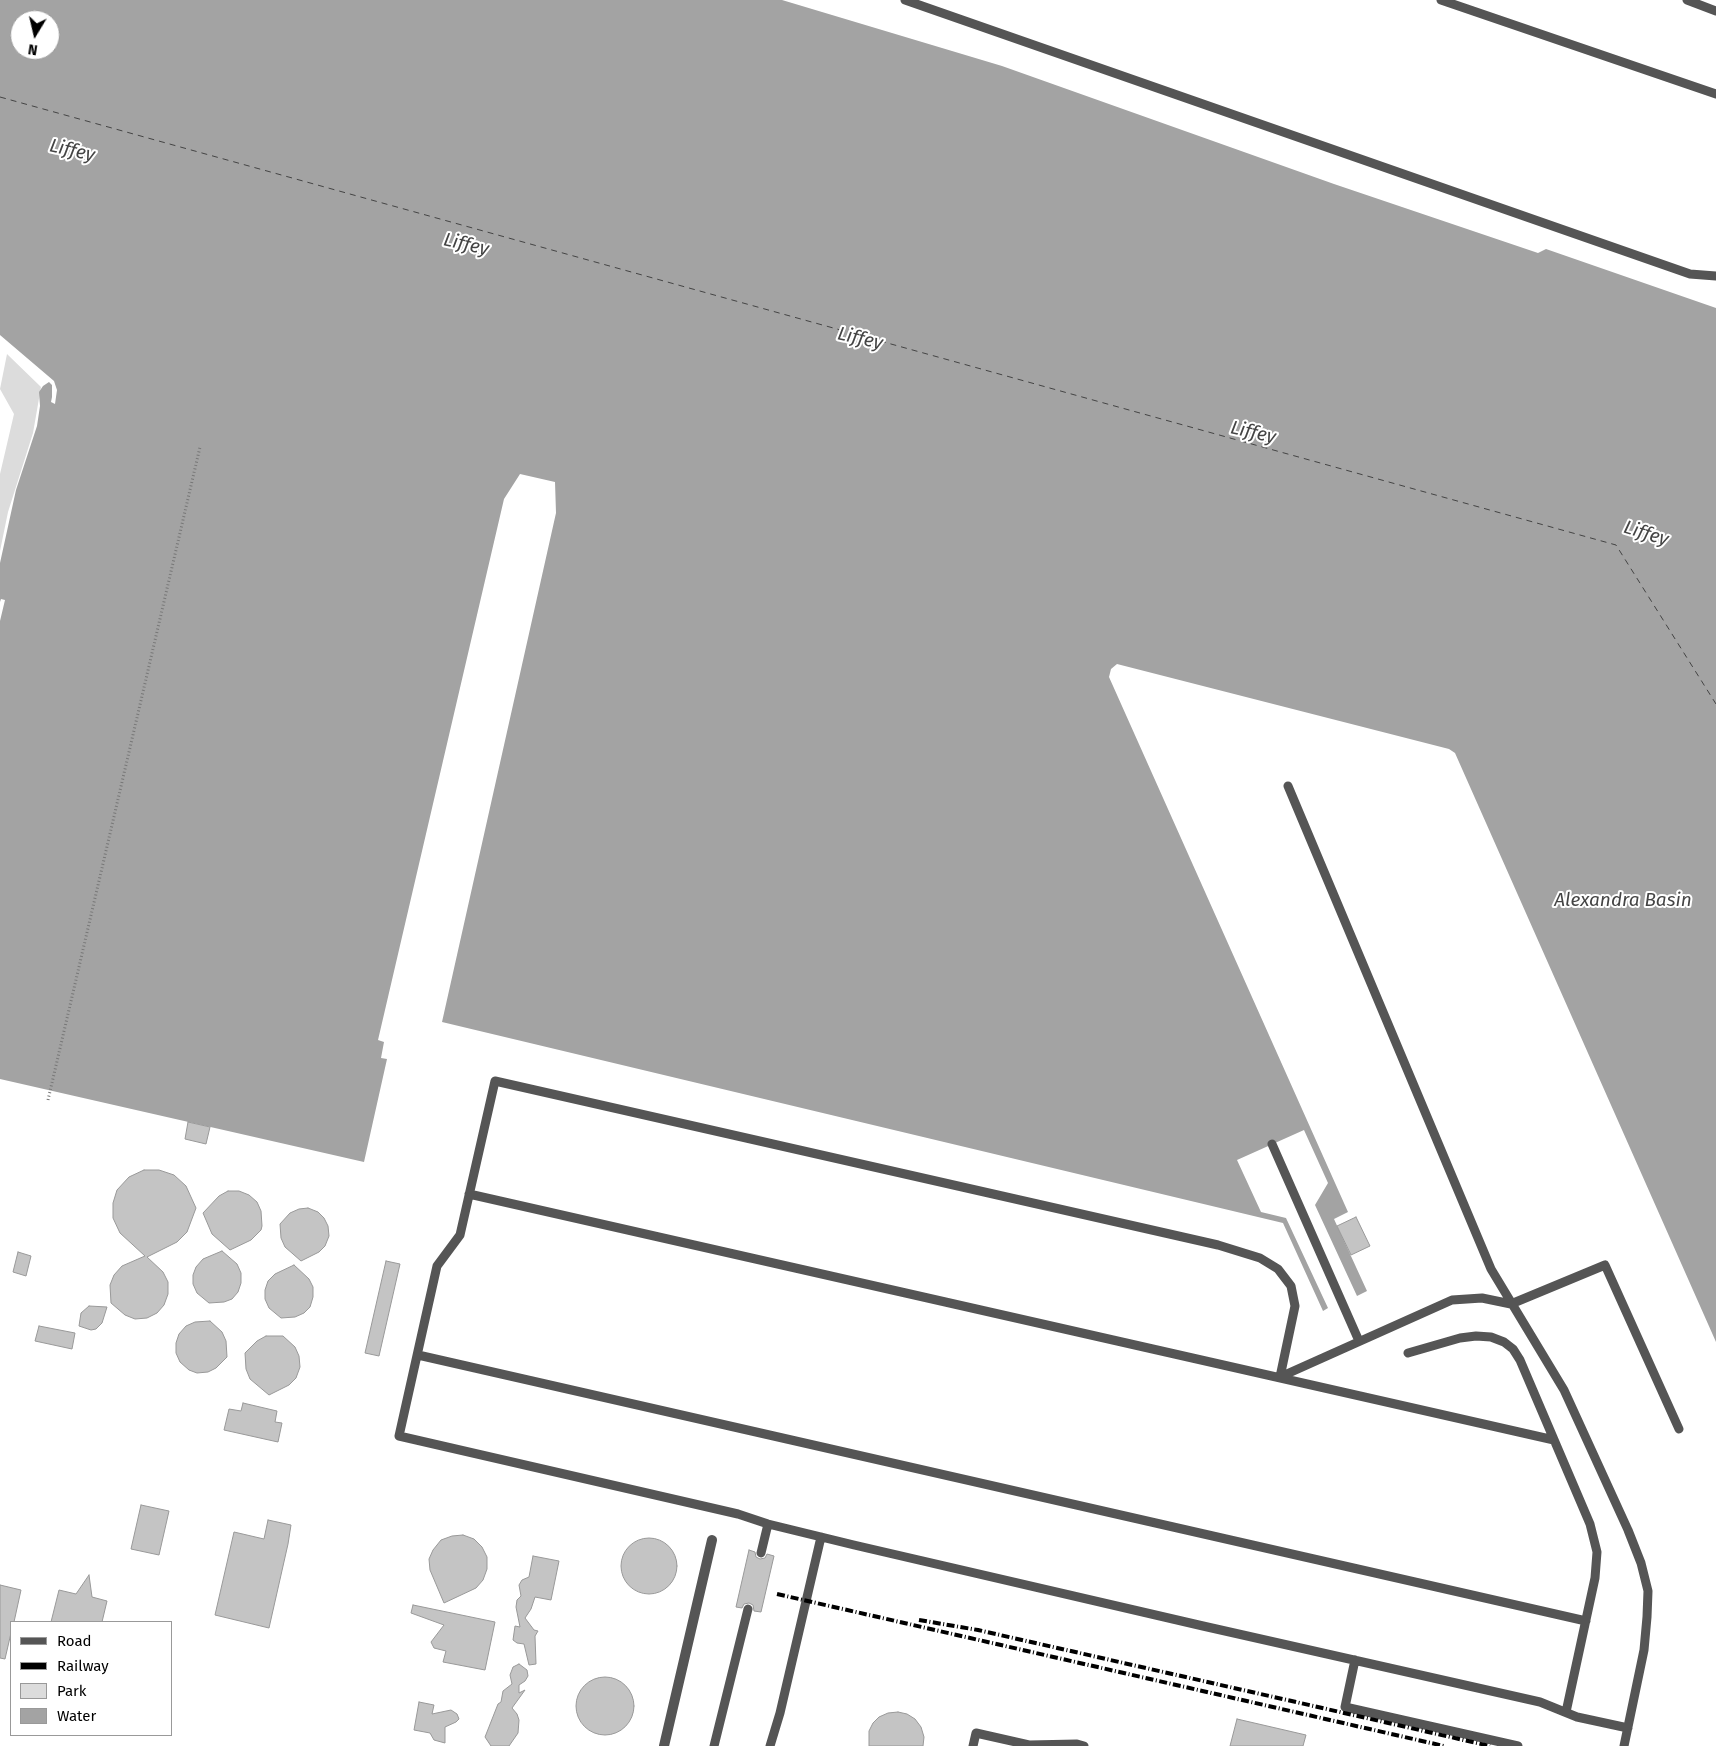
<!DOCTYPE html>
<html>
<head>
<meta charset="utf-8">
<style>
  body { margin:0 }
  #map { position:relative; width:1716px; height:1746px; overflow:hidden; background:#fff; font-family:"Fira Sans",sans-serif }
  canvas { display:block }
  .legend { position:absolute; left:10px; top:1621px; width:162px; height:115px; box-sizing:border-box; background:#fff; border:1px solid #999; margin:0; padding:6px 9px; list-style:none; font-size:15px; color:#000 }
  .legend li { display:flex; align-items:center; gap:10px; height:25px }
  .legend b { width:25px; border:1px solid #999 }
  .north { position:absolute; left:10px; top:10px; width:50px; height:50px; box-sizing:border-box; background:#fff; border:1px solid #999; border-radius:50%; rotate:189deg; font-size:14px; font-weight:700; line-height:20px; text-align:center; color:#000 }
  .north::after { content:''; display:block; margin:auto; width:18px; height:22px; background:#000; clip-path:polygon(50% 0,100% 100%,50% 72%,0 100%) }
</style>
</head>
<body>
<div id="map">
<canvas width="1716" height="1746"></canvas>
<ul class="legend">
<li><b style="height:6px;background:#555"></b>Road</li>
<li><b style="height:6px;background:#000"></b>Railway</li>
<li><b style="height:14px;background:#dcdcdc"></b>Park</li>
<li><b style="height:14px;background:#a3a3a3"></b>Water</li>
</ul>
<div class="north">N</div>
</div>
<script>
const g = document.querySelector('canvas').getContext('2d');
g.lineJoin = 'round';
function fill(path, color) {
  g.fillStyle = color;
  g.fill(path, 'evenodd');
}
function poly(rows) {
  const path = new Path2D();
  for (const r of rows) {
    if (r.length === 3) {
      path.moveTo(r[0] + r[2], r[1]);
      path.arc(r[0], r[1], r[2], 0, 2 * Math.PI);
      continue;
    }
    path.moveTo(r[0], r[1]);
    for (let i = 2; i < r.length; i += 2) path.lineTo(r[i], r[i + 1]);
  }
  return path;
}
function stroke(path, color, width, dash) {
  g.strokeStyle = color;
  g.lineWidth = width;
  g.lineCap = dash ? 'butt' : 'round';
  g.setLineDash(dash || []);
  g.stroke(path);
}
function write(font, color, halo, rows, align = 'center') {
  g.font = font + ' "Fira Sans",sans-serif';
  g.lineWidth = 4;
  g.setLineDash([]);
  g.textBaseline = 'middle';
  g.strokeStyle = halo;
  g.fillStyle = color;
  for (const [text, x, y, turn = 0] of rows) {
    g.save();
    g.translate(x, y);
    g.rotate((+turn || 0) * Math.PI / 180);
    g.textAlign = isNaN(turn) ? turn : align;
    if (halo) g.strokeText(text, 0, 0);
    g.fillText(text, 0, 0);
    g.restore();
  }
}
fill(poly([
  [7,354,41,387,33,433,8,512,0,551,0,474,14,414,0,389]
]), '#dcdcdc');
fill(poly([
  [0,0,782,0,1002,66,1334,184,1538,253,1546,249,1716,308,1716,1342,1455,753,1449,749,1117,664,1111,669,1109,677,1348,1212,1334,1219,1367,1291,1357,1296,1315,1205,1328,1183,1304,1130,1237,1160,1261,1212,1286,1218,1328,1308,1323,1311,1283,1223,442,1022,556,513,555,482,520,474,504,499,378,1040,384,1042,381,1058,387,1059,364,1162,0,1079,0,621,5,600,1,599,0,602,0,563,16,490,37,426,40,406,39,392,43,386,49,382,52,385,52,397,51,402,55,404,57,390,54,381,0,335],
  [20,20,50,20,50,50,20,50]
]), '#a3a3a3');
stroke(poly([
  [0,97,1616,545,1716,704]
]), '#444', 1, [6, 5]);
const building = poly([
  [188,1122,210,1127,206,1144,185,1139,188,1122],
  [144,1170,159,1170,174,1175,186,1186,196,1208,187,1232,177,1242,147,1257,163,1272,168,1282,168,1294,164,1305,157,1313,147,1318,135,1319,125,1315,111,1303,110,1285,114,1275,122,1266,145,1256,120,1233,113,1218,113,1203,117,1190,129,1177,144,1170],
  [228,1191,239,1191,249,1195,257,1202,261,1211,262,1226,261,1230,251,1240,230,1250,212,1234,203,1213,219,1196,228,1191],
  [308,1208,318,1212,324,1218,328,1226,329,1236,325,1246,319,1252,301,1261,285,1247,281,1238,280,1224,290,1213,299,1209,308,1208],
  [1356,1217,1370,1246,1351,1255,1337,1226,1356,1217],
  [222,1251,237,1264,241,1273,241,1283,238,1292,232,1299,224,1302,209,1303,197,1293,193,1284,193,1275,196,1267,203,1259,222,1251],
  [18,1252,31,1256,26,1276,13,1272,18,1252],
  [386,1261,400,1264,379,1356,365,1353,386,1261],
  [294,1265,309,1279,313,1287,313,1297,310,1307,304,1313,295,1317,281,1318,269,1308,265,1299,265,1290,268,1281,275,1274,294,1265],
  [89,1306,107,1307,102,1323,96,1329,91,1330,79,1326,81,1313,89,1306],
  [210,1321,222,1332,226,1341,227,1357,216,1368,208,1372,197,1373,189,1370,180,1362,176,1353,176,1343,179,1334,186,1326,195,1322,210,1321],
  [39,1326,75,1333,72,1349,35,1341,39,1326],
  [266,1336,283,1336,295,1347,299,1356,300,1367,296,1378,289,1385,269,1395,250,1379,246,1369,245,1353,257,1341,266,1336],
  [243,1403,277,1411,275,1422,282,1423,278,1442,224,1430,229,1409,241,1411,243,1403],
  [141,1505,169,1511,159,1555,131,1549,141,1505],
  [268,1520,291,1525,288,1544,269,1628,215,1615,234,1532,264,1539,268,1520],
  [463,1535,474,1539,482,1547,487,1557,487,1569,483,1580,476,1588,444,1603,430,1570,429,1559,433,1550,441,1540,452,1536,463,1535],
  [649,1566,28],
  [749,1550,755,1552,756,1557,760,1559,765,1558,767,1554,774,1556,761,1612,754,1611,753,1605,749,1603,744,1604,742,1608,736,1607,749,1550],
  [533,1556,559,1561,551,1600,535,1597,531,1609,525,1618,534,1630,538,1631,535,1636,536,1664,529,1665,524,1644,517,1643,513,1640,515,1626,520,1627,516,1607,517,1600,521,1596,519,1585,522,1580,529,1577,533,1556],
  [89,1575,92,1597,107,1601,102,1622,51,1622,59,1590,76,1594,89,1575],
  [0,1585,21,1590,14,1622,11,1622,11,1633,5,1659,0,1658,0,1585],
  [413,1605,495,1622,485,1670,443,1662,446,1651,434,1648,431,1642,444,1625,411,1613,413,1605],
  [519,1664,527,1670,528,1676,525,1681,519,1685,519,1693,525,1690,512,1708,517,1714,519,1720,518,1733,509,1746,491,1746,485,1737,498,1704,501,1702,503,1691,512,1684,510,1675,513,1667,519,1664],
  [605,1706,29],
  [419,1702,434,1705,432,1714,451,1710,457,1714,459,1719,456,1722,445,1727,445,1743,434,1740,430,1733,414,1730,419,1702],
  [898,1712,907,1714,915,1719,921,1727,924,1737,923,1746,869,1746,869,1731,873,1723,879,1717,888,1713,898,1712],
  [1237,1719,1306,1735,1303,1746,1230,1746,1237,1719]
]);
fill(building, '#c4c4c4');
stroke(building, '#999', 1);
stroke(poly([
  [48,1100,200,447]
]), '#777', 3, [1, 2.5]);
stroke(poly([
  [905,0,1690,274,1716,276],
  [1441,0,1716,94],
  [1687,0,1716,11],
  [1288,786,1491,1269,1564,1390,1628,1530,1641,1563,1648,1591,1647,1617,1644,1650,1624,1746],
  [1272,1144,1359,1341],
  [469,1194,1554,1440],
  [1408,1353,1460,1338,1476,1336,1491,1337,1504,1342,1513,1349,1520,1360,1590,1524,1597,1552,1595,1578,1566,1712],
  [418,1355,1586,1621],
  [1280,1377,1295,1306,1291,1286,1278,1269,1260,1258,1218,1245,495,1081,460,1235,437,1266,399,1436,738,1514,768,1524,854,1545,1203,1626,1540,1702,1577,1717,1628,1728],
  [1280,1377,1452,1300,1482,1298,1511,1304,1605,1265,1679,1429],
  [761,1553,768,1524],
  [1355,1660,1345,1707,1518,1746],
  [714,1746,748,1609],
  [770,1746,780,1713,821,1537],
  [973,1746,976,1733,1029,1745,1077,1744,1084,1746]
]), '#555', 9);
stroke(poly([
  [664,1746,712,1540]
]), '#555', 10);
stroke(poly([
  [777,1594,1444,1746],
  [919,1620,978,1630,1490,1746]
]), '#000', 4, [8, 2.5, 1, 2.5]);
write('italic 19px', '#444', '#fff', [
  ["Liffey",72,151,13],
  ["Liffey",466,245,13],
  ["Liffey",860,339,13],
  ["Liffey",1253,433,13],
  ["Liffey",1646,534,17],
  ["Alexandra Basin",1623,901]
]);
</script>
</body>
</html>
